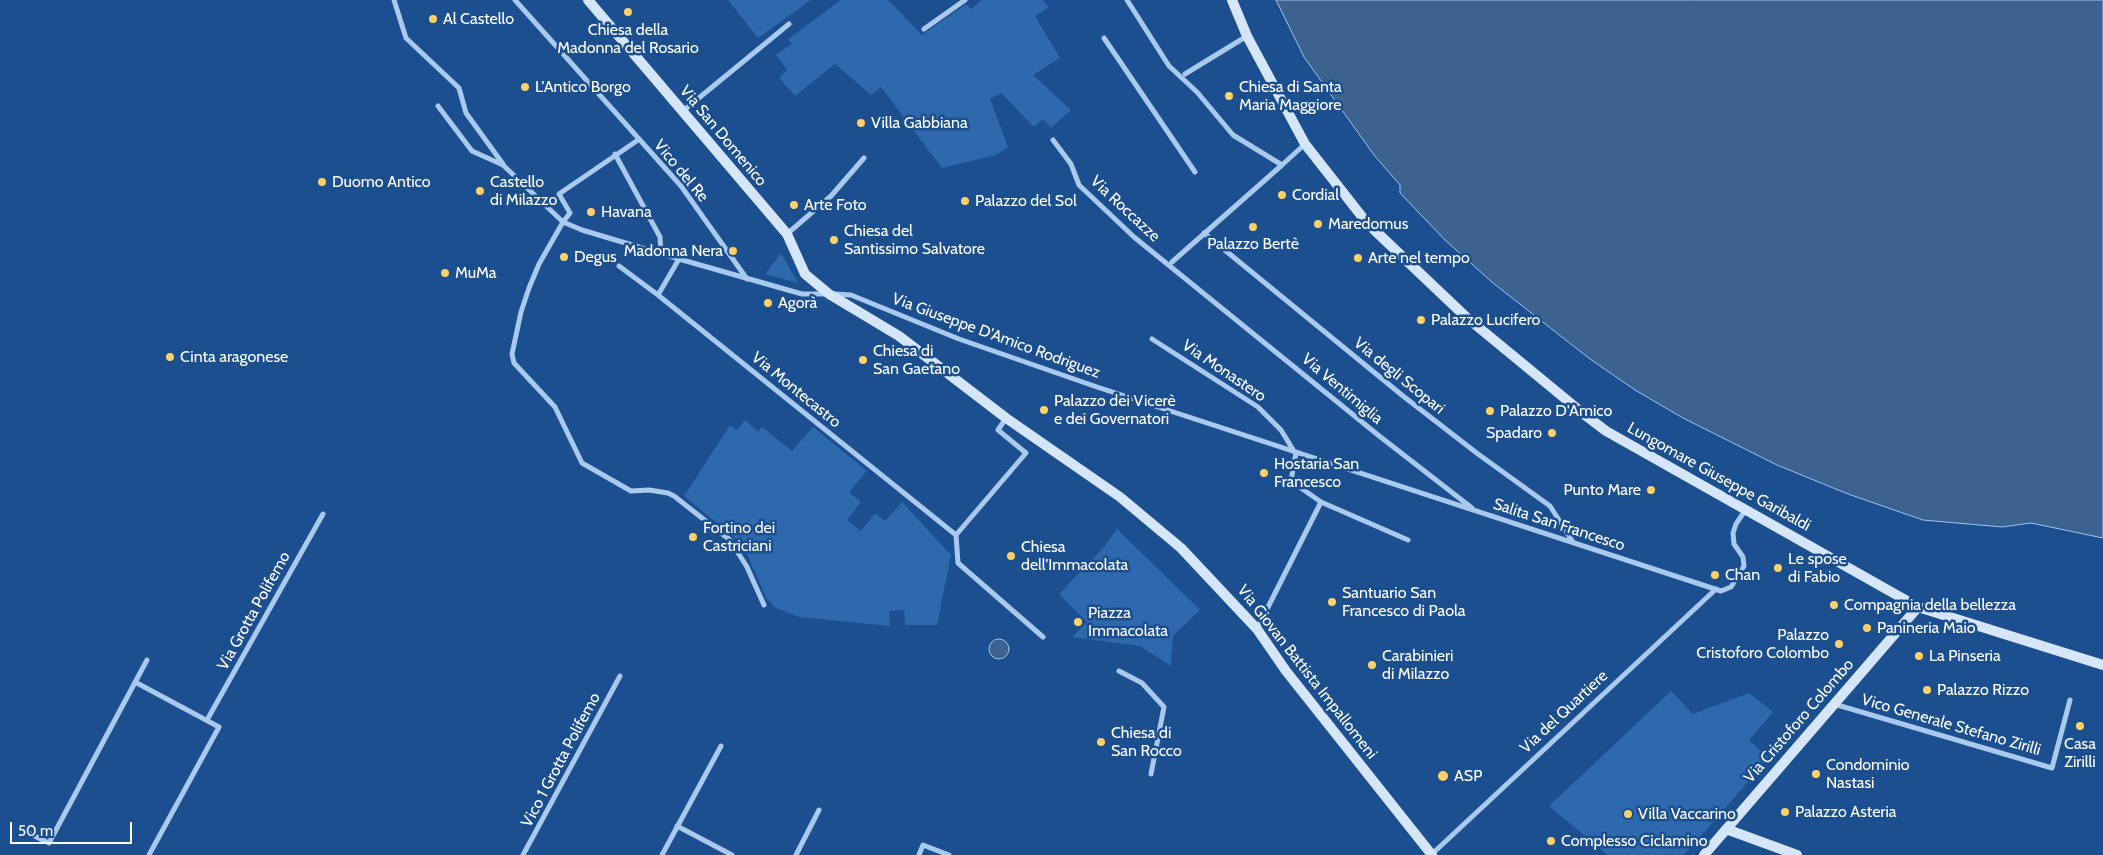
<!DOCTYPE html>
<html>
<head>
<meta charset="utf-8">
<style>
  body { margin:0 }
  #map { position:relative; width:2103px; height:855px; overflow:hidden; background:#1b4f8f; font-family:Cabin,sans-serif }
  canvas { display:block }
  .scale { position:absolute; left:10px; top:822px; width:122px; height:22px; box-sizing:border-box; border:2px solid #fff; border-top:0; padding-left:6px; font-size:15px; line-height:18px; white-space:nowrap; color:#fff; -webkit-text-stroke:4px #1b4f8f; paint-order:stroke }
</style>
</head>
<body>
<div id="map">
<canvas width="2103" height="855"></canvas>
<div class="scale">50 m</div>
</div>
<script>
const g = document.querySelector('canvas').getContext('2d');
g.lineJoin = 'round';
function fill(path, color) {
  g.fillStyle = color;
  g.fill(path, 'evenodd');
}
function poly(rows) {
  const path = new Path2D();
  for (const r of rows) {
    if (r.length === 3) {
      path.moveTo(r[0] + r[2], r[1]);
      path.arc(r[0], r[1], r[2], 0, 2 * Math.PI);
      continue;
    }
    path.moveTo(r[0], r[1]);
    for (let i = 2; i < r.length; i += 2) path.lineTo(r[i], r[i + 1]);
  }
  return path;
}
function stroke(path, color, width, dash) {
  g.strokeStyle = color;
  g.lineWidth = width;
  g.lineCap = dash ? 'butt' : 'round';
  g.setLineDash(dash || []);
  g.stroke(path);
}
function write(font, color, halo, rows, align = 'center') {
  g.font = font + ' Cabin,sans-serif';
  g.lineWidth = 5;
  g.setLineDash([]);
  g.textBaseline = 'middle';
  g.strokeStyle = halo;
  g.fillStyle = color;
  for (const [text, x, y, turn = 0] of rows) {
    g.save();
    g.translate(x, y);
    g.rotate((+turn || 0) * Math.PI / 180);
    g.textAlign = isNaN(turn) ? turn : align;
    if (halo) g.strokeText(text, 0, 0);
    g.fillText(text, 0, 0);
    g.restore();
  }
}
fill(poly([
  [728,0,811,0,758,38],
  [841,0,888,0,922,35,966,4,971,9,982,0,1042,0,1049,7,1035,16,1060,58,1033,75,1071,110,1051,128,1043,119,1034,127,1001,93,990,99,1008,147,996,155,942,168,881,87,871,95,835,64,795,96,779,78,787,70,776,55,792,44,788,39],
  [781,253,798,283,765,274],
  [745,420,758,432,762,427,792,451,813,427,867,471,849,492,861,502,847,520,861,531,875,513,885,521,902,502,951,555,937,625,905,625,904,610,889,611,890,626,799,617,776,608,766,597,747,554,734,537,684,496,730,425,737,430],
  [1117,529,1200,610,1173,636,1171,666,1140,646,1072,637,1087,622,1059,594,1105,546],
  [1671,691,1693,714,1749,693,1773,712,1749,740,1769,758,1684,855,1608,855,1549,806]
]), '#2e69ad');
const water = poly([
  [1276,0,2103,0,2103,538,2031,523,2002,527,1923,520,1848,494,1777,465,1683,418,1635,390,1590,359,1493,283,1445,240,1400,193,1400,185,1374,155,1304,57,1276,0],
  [999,649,10]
]);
fill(water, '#3c6290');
stroke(water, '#9cc4f0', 1);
stroke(poly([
  [394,0,406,38,459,88,466,113,503,164],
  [515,0,681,186,747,279],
  [1127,0,1169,66,1197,92,1233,135,1282,165,1305,144],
  [924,29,965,0],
  [1104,38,1195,172],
  [1185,74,1247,36],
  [438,106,472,151,503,165,563,222,582,230,679,259,802,294,826,294],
  [683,111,789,24],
  [638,140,559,194,570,213,563,222,539,264,529,288,521,312,512,354,514,363,555,407,582,463,631,491,649,490,668,493,674,496,730,540,747,567,764,605],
  [1053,140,1071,164,1079,185,1134,237,1378,435,1472,508],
  [615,154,660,237,661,254],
  [1204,233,1403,396,1478,454,1550,506,1573,542],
  [787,234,831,196,864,158],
  [1172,262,1282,165],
  [619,266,658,295,956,535],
  [835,294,851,295,959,339,1097,387,1721,591,1731,587,1744,566,1743,557,1734,544,1733,533,1736,524,1746,509],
  [658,295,679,259],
  [1152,339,1258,407,1281,430,1295,453],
  [1006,418,998,430,1026,453,956,535,958,563,1043,637],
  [1321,502,1408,540],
  [1257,629,1321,502,1291,481,1296,453],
  [1119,671,1142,683,1164,707,1151,774],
  [135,682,219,727,149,855],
  [1834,704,2052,768,2070,700],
  [207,720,323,514],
  [677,826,732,855],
  [24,831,49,843,147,660],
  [1432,854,1716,589],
  [523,855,620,676],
  [662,855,721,746],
  [796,855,819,810],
  [919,855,923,845,949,855]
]), '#a9c9ee', 5);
stroke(poly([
  [588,0,787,234,805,274,829,294,899,336,1006,418,1120,497,1181,548,1257,629,1286,671,1432,855],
  [1232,0,1247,36,1305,144,1367,223,1466,317,1585,415,1606,431,1918,607,2103,665],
  [1726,829,1797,855],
  [1704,855,1918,607]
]), '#d6e6fa', 10);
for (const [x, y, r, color] of [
  [628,12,5,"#ffd166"],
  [433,19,5,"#ffd166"],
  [525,87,5,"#ffd166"],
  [1229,96,5,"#ffd166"],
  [861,123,5,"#ffd166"],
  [322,182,5,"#ffd166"],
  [480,191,5,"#ffd166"],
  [1282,195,5,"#ffd166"],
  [965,201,5,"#ffd166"],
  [794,205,5,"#ffd166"],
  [591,212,5,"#ffd166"],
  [1318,224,5,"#ffd166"],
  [1253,227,5,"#ffd166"],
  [834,240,5,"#ffd166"],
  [733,251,5,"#ffd166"],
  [564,257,5,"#ffd166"],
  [1358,258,5,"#ffd166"],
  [445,273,5,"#ffd166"],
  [768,303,5,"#ffd166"],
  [1421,320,5,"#ffd166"],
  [170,357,5,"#ffd166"],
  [863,360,5,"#ffd166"],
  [1044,410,5,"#ffd166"],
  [1490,411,5,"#ffd166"],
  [1552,433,5,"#ffd166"],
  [1264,473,5,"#ffd166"],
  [1651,490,5,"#ffd166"],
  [693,537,5,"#ffd166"],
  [1011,556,5,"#ffd166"],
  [1778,568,5,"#ffd166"],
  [1715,575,5,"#ffd166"],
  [1332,602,5,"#ffd166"],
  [1834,605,5,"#ffd166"],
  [1078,622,5,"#ffd166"],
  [1867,628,5,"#ffd166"],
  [1839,644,5,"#ffd166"],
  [1919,656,5,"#ffd166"],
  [1372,665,5,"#ffd166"],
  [1927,690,5,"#ffd166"],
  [2080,726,5,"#ffd166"],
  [1101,742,5,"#ffd166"],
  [1816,774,5,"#ffd166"],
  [1443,776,6,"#ffd166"],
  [1785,812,5,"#ffd166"],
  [1628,814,5,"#ffd166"],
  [1551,841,5,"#ffd166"]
]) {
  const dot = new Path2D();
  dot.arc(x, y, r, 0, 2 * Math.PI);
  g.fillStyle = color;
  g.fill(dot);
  stroke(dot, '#1b4f8f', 2);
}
write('16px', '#fff', '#1b4f8f', [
  ["Al Castello",443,19],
  ["Chiesa della",628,30,"center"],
  ["Madonna del Rosario",628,48,"center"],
  ["L'Antico Borgo",535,87],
  ["Chiesa di Santa",1239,87],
  ["Maria Maggiore",1239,105],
  ["Villa Gabbiana",871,123],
  ["Duomo Antico",332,182],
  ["Castello",490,182],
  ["di Milazzo",490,200],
  ["Cordial",1292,195],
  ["Palazzo del Sol",975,201],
  ["Arte Foto",804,205],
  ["Havana",601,212],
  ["Maredomus",1328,224],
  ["Chiesa del",844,231],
  ["Santissimo Salvatore",844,249],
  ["Palazzo Bertè",1253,244,"center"],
  ["Madonna Nera",723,251,"right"],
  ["Degus",574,257],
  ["Arte nel tempo",1368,258],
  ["MuMa",455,273],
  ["Agorà",778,303],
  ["Palazzo Lucifero",1431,320],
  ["Chiesa di",873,351],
  ["San Gaetano",873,369],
  ["Cinta aragonese",180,357],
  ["Palazzo dei Vicerè",1054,401],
  ["e dei Governatori",1054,419],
  ["Palazzo D'Amico",1500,411],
  ["Spadaro",1542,433,"right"],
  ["Hostaria San",1274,464],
  ["Francesco",1274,482],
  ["Punto Mare",1641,490,"right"],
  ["Fortino dei",703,528],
  ["Castriciani",703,546],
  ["Chiesa",1021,547],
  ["dell'Immacolata",1021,565],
  ["Le spose",1788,559],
  ["di Fabio",1788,577],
  ["Chan",1725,575],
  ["Santuario San",1342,593],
  ["Francesco di Paola",1342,611],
  ["Compagnia della bellezza",1844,605],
  ["Piazza",1088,613],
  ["Immacolata",1088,631],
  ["Panineria Maio",1877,628],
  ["Palazzo",1829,635,"right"],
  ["Cristoforo Colombo",1829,653,"right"],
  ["Carabinieri",1382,656],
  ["di Milazzo",1382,674],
  ["La Pinseria",1929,656],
  ["Palazzo Rizzo",1937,690],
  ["Chiesa di",1111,733],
  ["San Rocco",1111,751],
  ["Casa",2080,744,"center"],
  ["Zirilli",2080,762,"center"],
  ["Condominio",1826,765],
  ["Nastasi",1826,783],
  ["ASP",1454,776],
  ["Palazzo Asteria",1795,812],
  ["Villa Vaccarino",1638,814],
  ["Complesso Ciclamino",1561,841]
], 'left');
write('16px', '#fff', '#1b4f8f', [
  ["Via San Domenico",723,136,50],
  ["Vico del Re",681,171,50],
  ["Via Roccazze",1125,209,43],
  ["Via Giuseppe D'Amico Rodriguez",996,336,20],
  ["Via Monastero",1224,371,34],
  ["Via degli Scopari",1399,376,39],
  ["Via Ventimiglia",1342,389,40],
  ["Via Montecastro",796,390,39],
  ["Lungomare Giuseppe Garibaldi",1719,477,29],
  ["Salita San Francesco",1559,525,18],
  ["Via Grotta Polifemo",254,611,-61],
  ["Via Giovan Battista Impallomeni",1307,672,52],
  ["Via del Quartiere",1564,712,-43],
  ["Via Cristoforo Colombo",1799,721,-49],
  ["Vico Generale Stefano Zirilli",1951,725,16],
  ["Vico 1 Grotta Polifemo",561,760,-62]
]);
</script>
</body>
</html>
